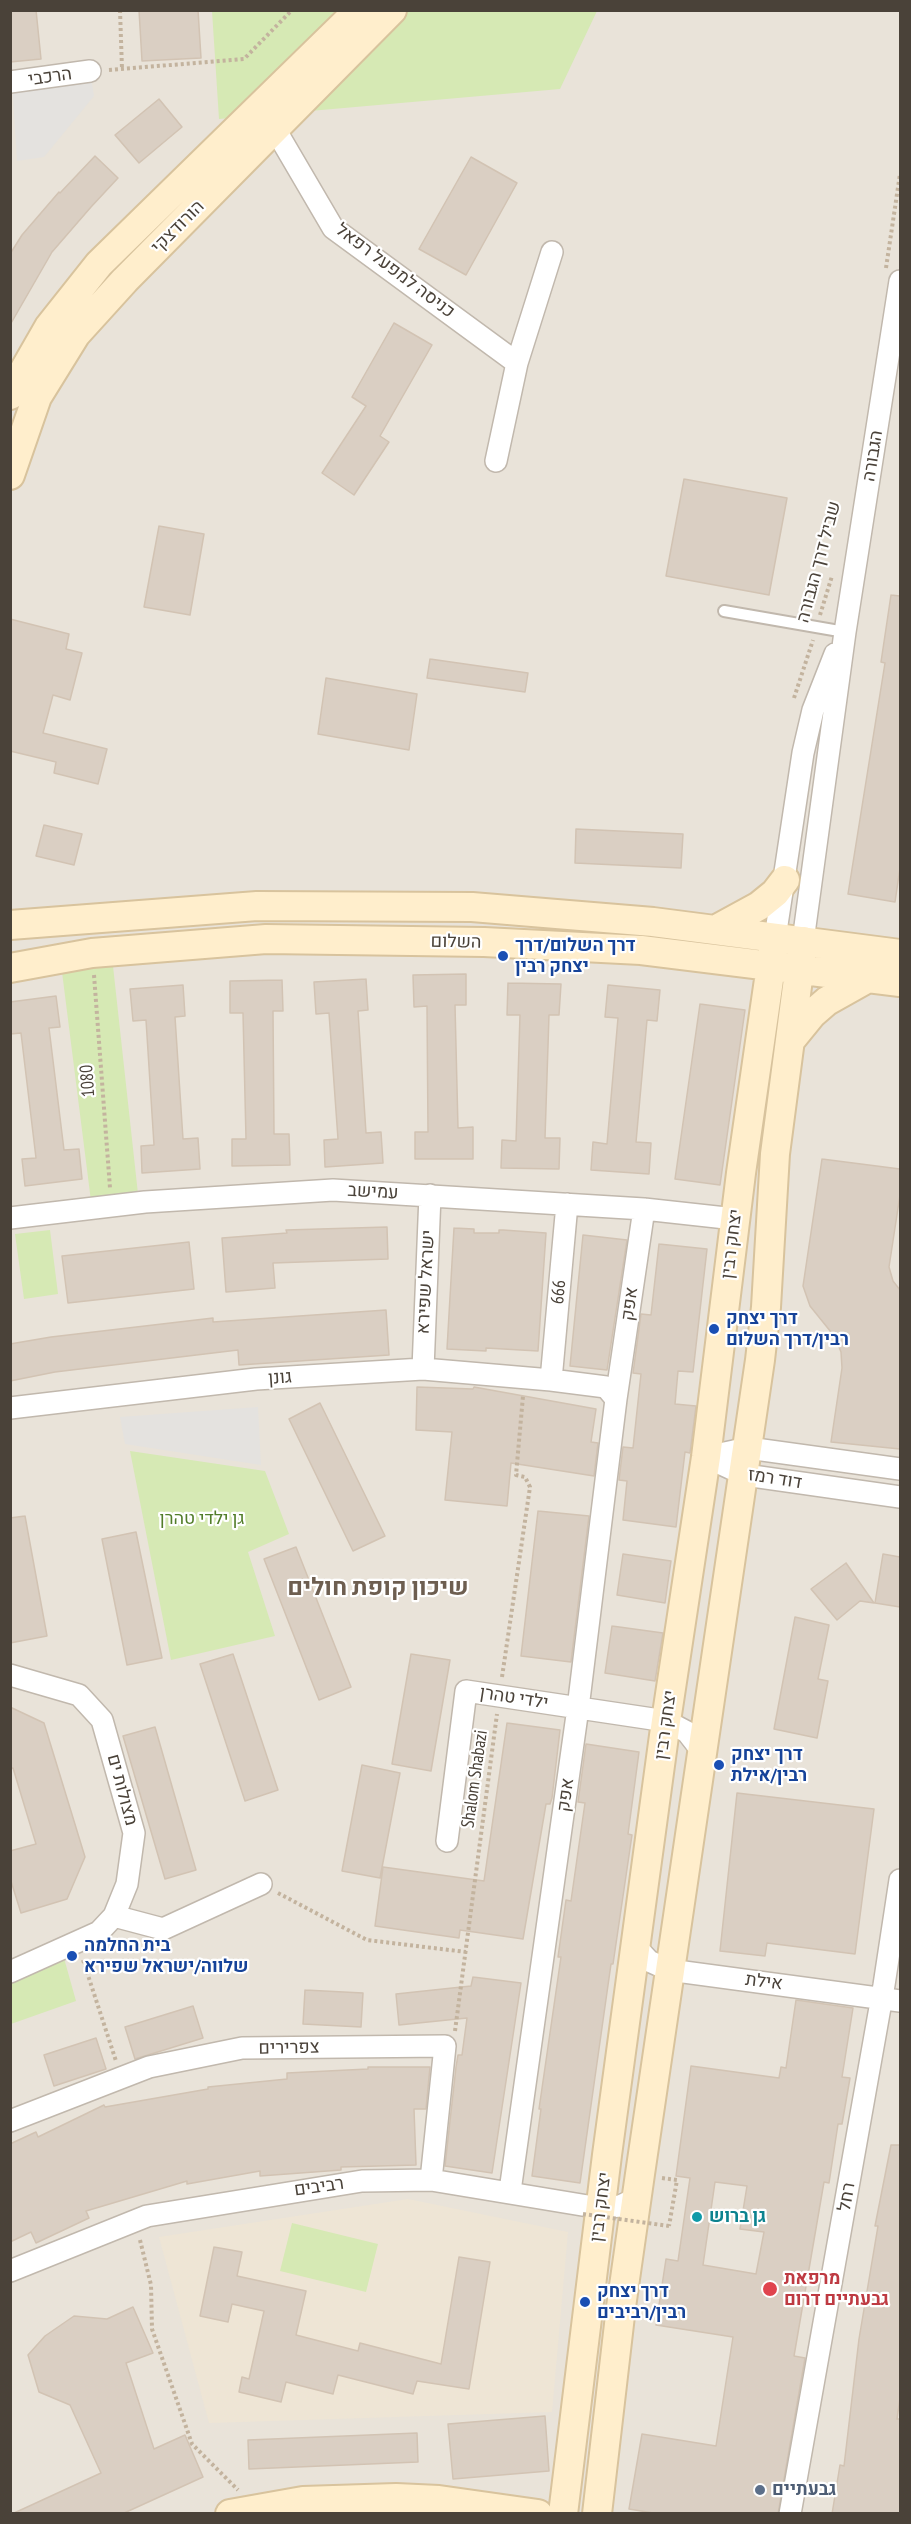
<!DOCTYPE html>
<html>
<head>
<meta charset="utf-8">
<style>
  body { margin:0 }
  #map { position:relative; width:911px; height:2524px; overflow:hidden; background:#f5f1eb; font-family:"PT Sans Narrow",sans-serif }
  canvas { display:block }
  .frame { position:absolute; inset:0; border:12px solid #4a4239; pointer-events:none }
</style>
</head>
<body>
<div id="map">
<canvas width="911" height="2524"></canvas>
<div class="frame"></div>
</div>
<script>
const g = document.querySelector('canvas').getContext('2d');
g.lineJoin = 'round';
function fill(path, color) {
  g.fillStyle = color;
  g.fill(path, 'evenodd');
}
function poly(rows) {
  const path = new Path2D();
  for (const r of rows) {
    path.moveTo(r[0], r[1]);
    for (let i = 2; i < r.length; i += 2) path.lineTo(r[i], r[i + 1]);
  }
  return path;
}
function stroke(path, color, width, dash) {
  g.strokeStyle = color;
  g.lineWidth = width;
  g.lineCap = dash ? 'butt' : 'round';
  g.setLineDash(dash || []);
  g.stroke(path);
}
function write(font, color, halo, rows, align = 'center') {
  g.font = font + ' "PT Sans Narrow",Heebo,sans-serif';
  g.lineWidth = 4.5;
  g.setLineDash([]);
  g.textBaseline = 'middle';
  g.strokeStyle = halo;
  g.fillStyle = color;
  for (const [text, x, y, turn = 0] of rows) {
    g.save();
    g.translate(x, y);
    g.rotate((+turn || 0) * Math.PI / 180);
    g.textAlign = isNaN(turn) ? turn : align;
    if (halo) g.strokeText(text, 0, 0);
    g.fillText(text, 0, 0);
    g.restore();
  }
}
fill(poly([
  [11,11,900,11,900,2513,11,2514]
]), '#e9e3d9');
fill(poly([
  [408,2199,568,2232,552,2412,209,2423,159,2237]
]), '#eee5d5');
fill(poly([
  [212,11,597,11,560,89,219,119],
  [113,966,139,1203,92,1209,62,972],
  [50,1230,58,1294,24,1299,15,1234],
  [130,1451,265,1471,289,1534,248,1552,275,1636,171,1660],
  [62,1951,76,2001,11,2024,11,1976],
  [292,2223,378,2244,366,2292,280,2271]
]), '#d6e9b4');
fill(poly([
  [90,71,94,96,44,157,17,161,12,82],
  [258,1407,261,1465,125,1444,120,1417]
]), '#e4e2df');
const building = poly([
  [10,10,36,10,41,59,10,62,10,10],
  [139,10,198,10,201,58,142,61,139,10],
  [159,99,182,127,139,163,115,135,159,99],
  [95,156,118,178,91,207,52,252,10,325,10,254,22,235,59,192,60,193,95,156],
  [471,157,517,183,466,275,419,249,471,157],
  [394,323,432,345,380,436,389,442,354,495,322,473,366,406,352,397,394,323],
  [684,479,787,498,769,595,666,576,684,479],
  [159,526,204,534,190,615,144,607,159,526],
  [891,595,900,596,900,868,895,902,848,894,885,663,881,662,891,595],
  [10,619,69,634,66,649,82,653,70,700,53,695,43,733,107,749,98,784,54,773,56,762,10,751,10,619],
  [430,659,528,673,525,692,427,678,430,659],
  [326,678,417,694,409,750,318,734,326,678],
  [44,825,82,834,74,865,36,856,44,825],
  [576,829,683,834,681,868,575,863,576,829],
  [466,974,466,1005,455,1005,458,1128,473,1127,473,1159,415,1159,415,1132,428,1132,427,1006,414,1007,413,975,466,974],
  [366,979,368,1010,358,1011,366,1133,381,1132,383,1163,325,1167,324,1140,338,1139,329,1013,316,1014,314,982,366,979],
  [282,980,283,1011,273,1011,274,1134,289,1134,290,1165,232,1166,232,1139,246,1139,243,1013,230,1013,230,981,282,980],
  [508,983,561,984,559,1015,549,1015,545,1138,560,1138,559,1169,501,1168,502,1140,516,1141,520,1015,507,1015,508,983],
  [183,985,185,1016,175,1017,183,1139,198,1138,200,1169,142,1173,141,1146,154,1145,146,1020,133,1021,130,989,183,985],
  [608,985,660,990,657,1021,647,1020,636,1142,651,1143,649,1174,591,1170,593,1142,607,1144,618,1018,605,1017,608,985],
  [56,996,60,1027,49,1028,64,1150,79,1149,82,1179,25,1186,22,1159,36,1158,21,1033,10,1034,10,1002,56,996],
  [700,1004,745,1010,720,1185,675,1179,700,1004],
  [822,1159,900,1169,900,1195,889,1267,893,1281,900,1290,900,1449,831,1442,842,1368,841,1352,835,1337,810,1306,803,1286,822,1159],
  [387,1227,388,1259,273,1263,275,1288,226,1292,222,1238,287,1233,286,1230,387,1227],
  [454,1228,474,1229,474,1233,499,1233,499,1230,503,1230,546,1233,538,1351,486,1348,486,1351,447,1349,454,1228],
  [583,1235,627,1240,607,1370,570,1366,583,1235],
  [189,1242,194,1289,68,1303,62,1256,189,1242],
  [659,1244,707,1249,693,1372,678,1371,675,1404,696,1406,690,1453,685,1452,676,1527,623,1520,627,1481,619,1480,623,1447,633,1448,641,1374,633,1373,641,1314,651,1315,659,1244],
  [386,1310,389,1355,239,1365,238,1350,55,1372,10,1381,10,1344,51,1337,213,1318,213,1322,386,1310],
  [417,1387,473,1389,474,1387,596,1409,591,1442,598,1443,594,1476,511,1463,507,1506,445,1500,452,1432,416,1430,417,1387],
  [320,1403,385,1536,353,1551,289,1419,320,1403],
  [538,1511,589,1516,571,1662,521,1656,538,1511],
  [25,1516,47,1636,10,1643,10,1518,25,1516],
  [136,1532,162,1658,127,1665,102,1539,136,1532],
  [296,1547,351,1687,319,1700,264,1559,296,1547],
  [623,1554,671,1561,665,1603,617,1595,623,1554],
  [883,1554,900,1557,900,1607,875,1603,883,1554],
  [846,1563,874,1603,860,1601,837,1620,811,1589,846,1563],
  [795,1617,829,1625,818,1679,828,1681,817,1738,774,1729,795,1617],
  [612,1626,663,1633,655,1681,605,1673,612,1626],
  [233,1654,278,1790,245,1801,200,1664,233,1654],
  [411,1654,450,1660,431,1771,392,1764,411,1654],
  [10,1707,44,1723,85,1857,67,1899,21,1913,10,1878,10,1851,36,1844,13,1768,10,1769,10,1707],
  [507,1723,560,1730,552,1798,550,1804,546,1804,523,1939,460,1930,459,1938,375,1926,383,1867,484,1881,507,1723],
  [155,1727,196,1870,165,1879,123,1736,155,1727],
  [586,1744,639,1752,628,1834,632,1835,613,1964,611,1964,580,2183,532,2176,541,2109,539,2109,561,1957,558,1957,566,1900,571,1901,585,1803,578,1802,586,1744],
  [362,1765,400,1773,380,1878,342,1871,362,1765],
  [737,1793,874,1809,855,1954,767,1943,765,1956,720,1951,737,1793],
  [473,1977,521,1983,492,2173,445,2166,456,2067,458,2055,462,2055,467,2018,399,2025,396,1994,471,1986,473,1977],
  [305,1990,363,1993,361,2027,303,2024,305,1990],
  [796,2000,853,2008,842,2077,850,2078,842,2124,838,2124,829,2183,824,2182,794,2356,805,2358,778,2514,659,2514,629,2509,642,2434,716,2446,733,2337,656,2325,666,2259,678,2261,690,2178,676,2176,691,2066,779,2078,781,2067,786,2068,796,2000],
  [715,2182,747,2186,740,2229,764,2232,756,2274,703,2265,715,2182],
  [193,2006,203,2038,135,2059,125,2027,193,2006],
  [96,2038,106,2069,54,2086,44,2055,96,2038],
  [368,2067,430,2067,426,2109,414,2109,416,2165,341,2167,341,2170,260,2176,260,2171,187,2184,187,2181,86,2211,89,2218,36,2243,31,2232,10,2242,10,2144,36,2132,38,2137,104,2105,105,2107,208,2089,208,2087,287,2079,287,2073,368,2069,368,2067],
  [891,2145,900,2145,900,2398,897,2419,900,2419,900,2514,832,2514,840,2465,844,2466,859,2339,878,2226,875,2226,891,2145],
  [214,2247,242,2252,237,2276,306,2291,296,2335,358,2351,360,2343,441,2364,459,2257,490,2262,469,2389,417,2381,413,2394,338,2375,333,2394,286,2382,281,2402,239,2392,242,2377,249,2379,264,2311,232,2304,228,2322,200,2316,214,2247],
  [133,2307,153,2353,126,2363,154,2449,185,2435,203,2477,122,2514,12,2514,101,2473,70,2405,39,2392,28,2355,45,2336,74,2316,107,2319,133,2307],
  [545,2416,549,2471,453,2479,448,2424,545,2416],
  [417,2433,418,2462,249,2469,248,2440,417,2433]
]);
fill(building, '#dacfc3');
stroke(building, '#d2c3b3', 1.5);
const lane = poly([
  [724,611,845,632]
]);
const street = poly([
  [10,82,90,71],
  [275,129,333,228,517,363],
  [496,461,517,363,552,252],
  [775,938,803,753,813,710,835,654],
  [803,941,845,632,900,281],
  [10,1218,145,1202,333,1190,644,1209,735,1219],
  [423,1369,430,1195],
  [551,1380,567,1204],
  [616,1399,644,1209],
  [10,1408,256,1379,423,1369,551,1380,606,1387,616,1399,578,1708,510,2191],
  [706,1457,745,1475,900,1497],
  [706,1457,748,1448,900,1469],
  [10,1675,79,1695,102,1720,134,1833,127,1884,114,1916,99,1932,10,1972],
  [447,1841,466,1691,666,1721,687,1732,701,1750],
  [114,1916,163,1929,261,1884],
  [635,1946,649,1961,669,1970,900,2001],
  [10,2121,149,2067,242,2048,445,2046,431,2180],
  [10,2271,147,2216,362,2181,431,2180,600,2208,620,2206,637,2198],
  [790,2514,884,1985,900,1880]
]);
const secondary = poly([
  [10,395,49,327,99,264,359,10],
  [10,475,37,397,76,334,125,280,392,10],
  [10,925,257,906,472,907,653,922,900,954],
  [715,930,759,906,775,893,785,880],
  [10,968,92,953,266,939,484,942,641,950,900,982],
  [790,1041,812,1014,827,1001,868,978],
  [230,2514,303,2501,396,2498,439,2500,538,2514],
  [563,2514,607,2155,666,1721,706,1457,741,1173,775,938],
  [597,2514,621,2307,640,2174,760,1360,766,1307,775,1154,803,941]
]);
stroke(lane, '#c1b8ad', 14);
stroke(street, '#c1b8ad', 24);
stroke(secondary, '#d8c39d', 32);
stroke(poly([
  [120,10,122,69],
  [109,70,244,59,292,10],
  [886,268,900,174],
  [820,615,832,576],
  [794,698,813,640],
  [94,975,110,1188],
  [502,1677,530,1487,525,1477,516,1475,523,1396],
  [278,1893,367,1940,466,1952],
  [83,1960,116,2061],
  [455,2031,497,1714],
  [662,2178,677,2180,669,2226],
  [140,2240,151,2285,152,2329,192,2444,238,2490]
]), '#c3b39e', 4, [3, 3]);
stroke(lane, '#fff', 10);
stroke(street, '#fff', 21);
stroke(secondary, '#fec', 28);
stroke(poly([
  [583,2214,669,2226]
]), '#c3b39e', 4, [3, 3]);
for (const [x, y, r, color] of [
  [503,956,6,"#1a4fb4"],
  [714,1329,6,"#1a4fb4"],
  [719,1765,6,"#1a4fb4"],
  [72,1956,6,"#1a4fb4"],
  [697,2217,6,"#0f9aa8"],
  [770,2289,8,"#e0444e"],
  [585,2302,6,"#1a4fb4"],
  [760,2490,6,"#5c6f8a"]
]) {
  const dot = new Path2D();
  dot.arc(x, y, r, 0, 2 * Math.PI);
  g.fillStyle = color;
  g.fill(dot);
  stroke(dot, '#fff', 2);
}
write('18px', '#4a4239', '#fff', [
  ["הרכבי",50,77,-8],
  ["הורודצקי",178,227,-45],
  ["כניסה למפעל רפאל",395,271,37],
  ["הגבורה",873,456,-81],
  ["שביל דרך הגבורה",819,562,-75],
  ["השלום",456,942,1],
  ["1080",88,1081,-94],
  ["עמישב",373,1192,3],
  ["יצחק רבין",732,1244,-83],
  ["ישראל שפירא",426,1282,-87],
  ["666",559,1292,-85],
  ["אפק",630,1304,-82],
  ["גונן",280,1378,-4],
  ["דוד רמז",775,1479,9],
  ["ילדי טהרן",514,1698,9],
  ["יצחק רבין",666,1725,-82],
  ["Shalom Shabazi",475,1779,-82],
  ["מצולות ים",122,1790,75],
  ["אפק",566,1795,-82],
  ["אילת",764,1982,7],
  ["צפרירים",289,2048,-1],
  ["רביבים",319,2187,-8],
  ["רחל",847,2197,-80],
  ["יצחק רבין",601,2207,-83]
]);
write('bold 18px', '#164399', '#fff', [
  ["דרך השלום/דרך",515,946],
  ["יצחק רבין",515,967],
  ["דרך יצחק",726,1319],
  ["רבין/דרך השלום",726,1340],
  ["דרך יצחק",731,1755],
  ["רבין/אילת",731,1776],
  ["בית החלמה",84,1946],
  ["שלווה/ישראל שפירא",84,1967],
  ["דרך יצחק",597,2292],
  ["רבין/רביבים",597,2313]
], 'left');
write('18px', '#527d2a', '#fff', [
  ["גן ילדי טהרן",202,1519]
]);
write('bold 18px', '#0d838f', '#fff', [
  ["גן ברוש",709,2217]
], 'left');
write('bold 18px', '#be3a42', '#fff', [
  ["מרפאת",784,2279],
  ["גבעתיים דרום",784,2300]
], 'left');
write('bold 18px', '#4e5e75', '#fff', [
  ["גבעתיים",772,2490]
], 'left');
write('bold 24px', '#6d5e50', '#fff', [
  ["שיכון קופת חולים",378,1588]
]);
</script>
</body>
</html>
